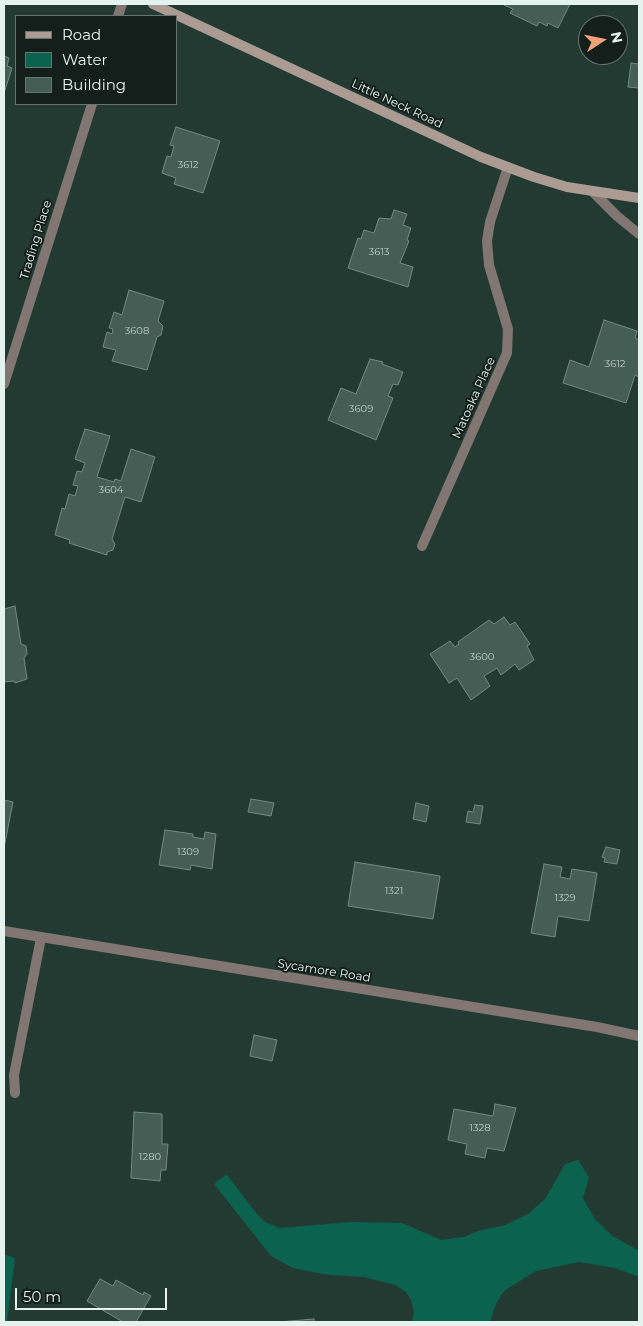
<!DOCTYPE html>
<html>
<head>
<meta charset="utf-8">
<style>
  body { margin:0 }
  #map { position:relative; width:643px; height:1326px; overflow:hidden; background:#223a32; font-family:Montserrat,sans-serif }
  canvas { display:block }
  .frame { position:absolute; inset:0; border:5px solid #e5f3ee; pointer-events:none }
  .legend { position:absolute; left:15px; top:15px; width:162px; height:90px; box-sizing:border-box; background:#141f1b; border:1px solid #68746f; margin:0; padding:6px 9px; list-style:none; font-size:15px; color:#e5f3ee }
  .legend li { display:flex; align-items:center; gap:10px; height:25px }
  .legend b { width:25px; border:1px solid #68746f }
  .north { position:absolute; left:578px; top:15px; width:50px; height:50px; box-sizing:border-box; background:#141f1b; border:1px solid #68746f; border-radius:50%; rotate:79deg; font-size:14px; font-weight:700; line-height:20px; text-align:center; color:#e5f3ee }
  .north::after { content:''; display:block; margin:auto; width:18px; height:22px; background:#f0a278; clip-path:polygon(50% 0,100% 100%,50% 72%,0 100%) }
  .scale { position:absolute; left:15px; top:1288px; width:152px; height:22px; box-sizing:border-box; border:2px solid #e5f3ee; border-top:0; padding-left:6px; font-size:15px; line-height:18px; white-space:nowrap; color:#e5f3ee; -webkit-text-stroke:4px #141f1b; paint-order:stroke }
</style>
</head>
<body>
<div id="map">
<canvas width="643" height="1326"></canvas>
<div class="frame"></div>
<ul class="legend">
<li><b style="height:6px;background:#ab9b93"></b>Road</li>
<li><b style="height:14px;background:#0b624e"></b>Water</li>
<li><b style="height:14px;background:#445d55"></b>Building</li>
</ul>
<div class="north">N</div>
<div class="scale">50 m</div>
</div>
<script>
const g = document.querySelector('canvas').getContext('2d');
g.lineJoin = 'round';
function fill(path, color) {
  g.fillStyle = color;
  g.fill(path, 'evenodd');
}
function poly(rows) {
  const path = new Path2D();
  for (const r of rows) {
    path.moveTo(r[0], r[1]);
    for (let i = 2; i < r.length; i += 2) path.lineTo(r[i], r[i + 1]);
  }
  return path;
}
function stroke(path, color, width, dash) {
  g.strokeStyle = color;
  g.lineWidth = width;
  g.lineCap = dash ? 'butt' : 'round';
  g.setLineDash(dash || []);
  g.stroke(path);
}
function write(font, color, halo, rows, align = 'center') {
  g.font = font + ' Montserrat,sans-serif';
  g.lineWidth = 4;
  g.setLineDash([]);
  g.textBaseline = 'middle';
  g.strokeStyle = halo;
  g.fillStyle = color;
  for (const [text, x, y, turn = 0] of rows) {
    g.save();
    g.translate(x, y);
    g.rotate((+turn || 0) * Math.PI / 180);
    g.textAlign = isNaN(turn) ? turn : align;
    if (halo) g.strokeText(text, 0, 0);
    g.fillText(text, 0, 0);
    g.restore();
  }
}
fill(poly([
  [578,1160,589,1177,583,1198,595,1219,611,1235,639,1251,639,1277,615,1268,579,1262,536,1271,504,1291,496,1304,490,1322,412,1322,414,1312,411,1300,406,1292,395,1285,364,1277,329,1275,293,1268,271,1256,214,1184,226,1175,228,1176,256,1213,265,1222,280,1228,351,1222,402,1223,441,1240,464,1237,478,1231,505,1225,528,1214,545,1199,565,1164],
  [4,1254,15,1258,7,1322,4,1322]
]), '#0b624e');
const building = poly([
  [505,4,570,4,558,28,548,23,547,26,539,22,537,26,510,13,513,9,504,5,505,4],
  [4,56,9,58,7,66,12,68,4,93,4,56],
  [631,63,639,64,639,88,628,87,631,63],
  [176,127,220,141,203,193,174,184,176,178,162,173,167,156,171,157,174,146,170,145,176,127],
  [394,210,407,214,403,225,411,228,407,240,409,241,400,263,413,267,408,287,348,268,358,238,361,239,364,230,374,233,379,218,391,219,394,210],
  [129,290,164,301,158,321,163,326,161,335,157,337,147,370,112,361,116,350,103,347,107,332,112,334,113,329,109,328,114,312,122,315,129,290],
  [604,320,637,331,635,338,639,340,639,377,635,375,626,403,563,383,570,360,589,367,604,320],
  [370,359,383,362,382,364,403,372,398,385,393,384,388,396,393,398,376,440,328,420,341,388,356,394,370,359],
  [85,429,110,436,97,477,114,482,115,479,121,481,131,449,155,457,141,502,125,497,112,539,115,544,113,550,107,552,107,555,69,543,70,540,55,535,62,508,65,509,69,494,75,496,78,486,73,485,77,471,82,472,85,463,75,459,85,429],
  [15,606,21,644,26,646,27,654,24,658,27,679,15,683,14,681,4,682,4,609,15,606],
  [504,617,510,625,515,622,530,644,527,646,534,660,519,670,515,664,501,675,497,668,484,676,490,686,471,700,457,678,449,683,430,654,450,641,455,647,459,644,458,642,489,620,494,624,504,617],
  [251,799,274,803,271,816,248,812,251,799],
  [4,800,13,802,4,848,4,800],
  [416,803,429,806,426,822,413,819,416,803],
  [475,805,483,806,480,824,466,822,468,811,473,812,475,805],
  [165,830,193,834,193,837,204,839,205,832,216,834,212,869,191,865,190,870,159,865,165,830],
  [606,847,620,850,617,864,604,862,605,858,602,857,606,847],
  [355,862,440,876,433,919,348,906,355,862],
  [544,864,562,867,560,877,570,879,572,869,597,873,589,921,558,916,555,937,531,933,544,864],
  [254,1035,277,1040,272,1061,250,1056,254,1035],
  [495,1104,516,1108,504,1151,487,1148,485,1158,465,1154,467,1144,448,1140,454,1109,493,1116,495,1104],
  [134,1112,162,1114,162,1144,168,1144,166,1170,161,1170,160,1181,131,1178,134,1112],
  [100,1279,113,1286,116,1280,143,1295,144,1292,151,1296,136,1322,123,1322,87,1301,100,1279],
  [314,1319,314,1322,278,1322,314,1319]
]);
fill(building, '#445d55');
stroke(building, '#718b82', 1);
stroke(poly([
  [118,16,122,4],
  [593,192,617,216,639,234],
  [4,384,92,104],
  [422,546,507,353,508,329,489,265,487,241,490,222,508,167],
  [4,931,597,1027,639,1036],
  [15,1093,14,1075,41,938]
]), '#817671', 10);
stroke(poly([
  [153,4,481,157,534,177,567,187,639,198]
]), '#ab9b93', 10);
write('10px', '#bdcec8', null, [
  ["3612",188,165],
  ["3613",379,252],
  ["3608",137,331],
  ["3612",615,364],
  ["3609",361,409],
  ["3604",111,490],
  ["3600",482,657],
  ["1309",188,852],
  ["1321",394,891],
  ["1329",565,898],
  ["1328",480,1128],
  ["1280",150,1157]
]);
write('12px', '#e5f3ee', '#141f1b', [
  ["Little Neck Road",397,104,25],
  ["Trading Place",36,240,-73],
  ["Matoaka Place",474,398,-66],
  ["Sycamore Road",324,971,9]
]);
</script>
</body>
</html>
